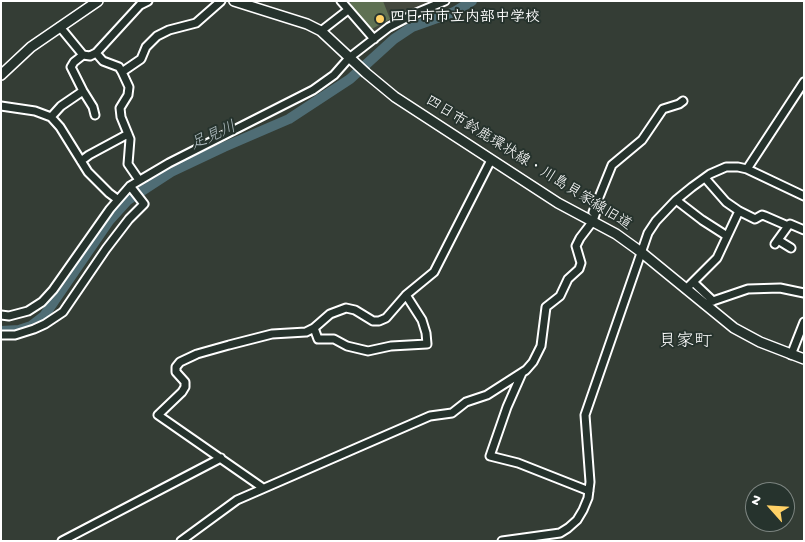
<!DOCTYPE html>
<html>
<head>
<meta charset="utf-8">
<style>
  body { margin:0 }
  #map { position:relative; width:805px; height:542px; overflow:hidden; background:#343d35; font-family:"Gochi Hand",sans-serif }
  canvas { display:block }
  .frame { position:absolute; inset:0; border:2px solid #fff; pointer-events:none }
  .north { position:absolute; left:745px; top:482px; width:50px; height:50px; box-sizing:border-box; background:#26332d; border:1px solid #7d8581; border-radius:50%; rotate:296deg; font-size:14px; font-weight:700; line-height:20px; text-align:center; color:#fff }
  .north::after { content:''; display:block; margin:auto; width:18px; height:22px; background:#ffd166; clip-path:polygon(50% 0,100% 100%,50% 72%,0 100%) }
</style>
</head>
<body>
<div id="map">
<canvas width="805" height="542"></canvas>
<div class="frame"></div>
<div class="north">N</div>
</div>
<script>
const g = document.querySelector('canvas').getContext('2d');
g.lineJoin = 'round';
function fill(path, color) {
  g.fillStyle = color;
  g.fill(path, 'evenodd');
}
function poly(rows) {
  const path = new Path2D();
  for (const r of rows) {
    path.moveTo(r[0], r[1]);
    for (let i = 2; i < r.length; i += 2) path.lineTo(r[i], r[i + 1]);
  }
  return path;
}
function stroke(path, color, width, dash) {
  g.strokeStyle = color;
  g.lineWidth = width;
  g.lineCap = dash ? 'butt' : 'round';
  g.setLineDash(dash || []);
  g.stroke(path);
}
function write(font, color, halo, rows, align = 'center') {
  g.font = font + ' "Gochi Hand","Klee One",sans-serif';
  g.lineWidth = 4;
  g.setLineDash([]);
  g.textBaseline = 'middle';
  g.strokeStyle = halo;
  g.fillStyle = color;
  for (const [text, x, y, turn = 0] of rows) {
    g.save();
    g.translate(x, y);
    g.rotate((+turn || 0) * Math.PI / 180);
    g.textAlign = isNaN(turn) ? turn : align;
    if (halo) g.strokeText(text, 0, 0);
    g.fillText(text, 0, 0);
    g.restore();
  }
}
fill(poly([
  [344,1,441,1,374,35]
]), '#44493e');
fill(poly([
  [350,1,383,1,390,19,370,30,355,14]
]), '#5f7153');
stroke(poly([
  [1,331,19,330,31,326,44,316,109,221,128,200,171,172,224,147,289,119,350,79,394,39,412,27,454,12,472,1]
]), '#4f6d75', 10);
const minor = poly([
  [341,1,374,39],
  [60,27,83,55,90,56,96,53,140,5,148,1],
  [321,31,348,10],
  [96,53,103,61,119,67,122,72],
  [83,55,74,62,71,67,83,91,93,107,95,115],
  [1,106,35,111,51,117,60,127,88,172,109,193,117,199],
  [51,117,61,106,83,91],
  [81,161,89,155,128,134],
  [747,169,804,82],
  [705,178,726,202,739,211,755,219,762,215,765,216,788,226,775,244],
  [139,180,128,164,130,139,121,117,120,108,128,95,129,87,122,72,141,59,146,47,157,36,169,30,196,23,221,1],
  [676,200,702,220,727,236],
  [593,212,612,165,642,140,663,109,679,104,683,101],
  [787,226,790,224,804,230],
  [778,240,791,248],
  [693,282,713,301],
  [686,289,717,258,739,211],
  [704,304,748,289,780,288,804,293],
  [1,315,9,316,28,311,42,302,53,290,110,209,130,186,169,163,313,90,334,75,349,58,389,27,416,13,445,1],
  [314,328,318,339,334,339,347,346,368,351,391,346,427,344,426,333,422,320,406,295],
  [1,335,15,335,34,329,45,324,63,312,106,249,129,219,144,204,130,186],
  [791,355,804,322],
  [522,373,507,407,490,456,518,463,589,491],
  [263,488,158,415,182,392,185,387,185,382,176,372,176,367,180,362,197,354,229,345,272,334,306,332,314,328,330,314,346,308,355,310,373,321,379,321,386,318,406,295,434,272,491,160],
  [62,541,221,458],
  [181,541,237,500,430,416,452,413,466,402,487,395,526,370,533,362,541,346,546,307,560,296,568,279,579,269,581,263,576,246,580,238,593,221,596,212],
  [502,541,560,533,568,528,577,520,583,510,588,498,590,482,585,415,648,233,656,221,676,200,692,187,710,174,726,167,738,167,747,169,804,196]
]);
const tertiary = poly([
  [234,1,307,24,321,31,366,73,395,97,558,203,616,234,641,252,734,328,760,342,804,359],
  [1,75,31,47,98,1]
]);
stroke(minor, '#fff', 11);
stroke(tertiary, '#fff', 12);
stroke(minor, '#26332d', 7);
stroke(tertiary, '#26332d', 9);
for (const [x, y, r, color] of [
  [380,19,5,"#ffd166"]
]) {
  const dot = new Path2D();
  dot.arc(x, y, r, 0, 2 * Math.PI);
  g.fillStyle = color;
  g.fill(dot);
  stroke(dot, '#26332d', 2);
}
write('bold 15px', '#fff', '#26332d', [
  ["四日市市立内部中学校",390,19]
], 'left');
write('15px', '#fff', '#26332d', [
  ["四日市鈴鹿環状線・川島貝家線旧道",528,164,32]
]);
write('italic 16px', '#b0bdc1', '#26332d', [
  ["足見川",214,137,-24]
]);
write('18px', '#fff', '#26332d', [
  ["貝家町",685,343]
]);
</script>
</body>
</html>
